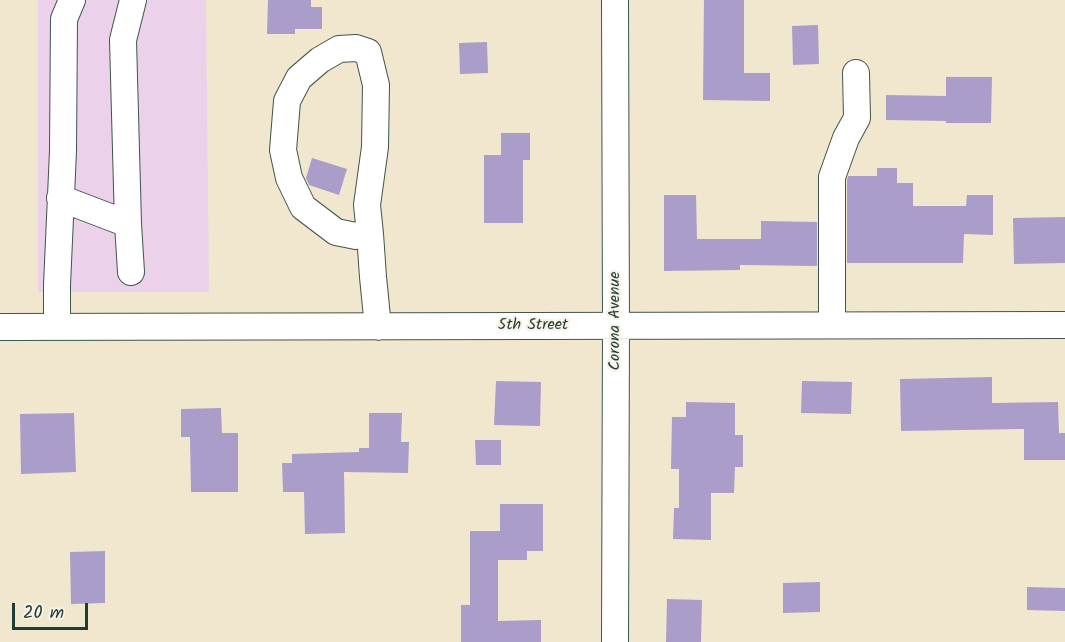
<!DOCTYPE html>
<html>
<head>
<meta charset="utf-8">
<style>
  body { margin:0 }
  #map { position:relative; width:1065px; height:642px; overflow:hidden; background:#f1e7ce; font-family:Kalam,sans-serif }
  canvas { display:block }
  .scale { position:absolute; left:12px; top:603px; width:76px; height:27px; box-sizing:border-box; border:3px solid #1f3d34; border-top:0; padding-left:8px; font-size:18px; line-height:21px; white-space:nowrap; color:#1f3d34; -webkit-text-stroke:4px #f7f3e8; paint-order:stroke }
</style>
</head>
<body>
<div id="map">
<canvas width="1065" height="642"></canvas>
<div class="scale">20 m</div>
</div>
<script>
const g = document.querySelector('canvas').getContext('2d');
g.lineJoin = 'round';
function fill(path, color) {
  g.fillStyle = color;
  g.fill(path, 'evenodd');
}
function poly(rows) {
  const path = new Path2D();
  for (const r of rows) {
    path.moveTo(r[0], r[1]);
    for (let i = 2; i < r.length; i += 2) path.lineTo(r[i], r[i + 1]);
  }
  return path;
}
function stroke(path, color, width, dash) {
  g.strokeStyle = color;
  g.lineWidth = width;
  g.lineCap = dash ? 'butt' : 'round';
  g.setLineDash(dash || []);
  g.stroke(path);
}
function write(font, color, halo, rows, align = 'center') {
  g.font = font + ' Kalam,sans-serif';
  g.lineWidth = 4.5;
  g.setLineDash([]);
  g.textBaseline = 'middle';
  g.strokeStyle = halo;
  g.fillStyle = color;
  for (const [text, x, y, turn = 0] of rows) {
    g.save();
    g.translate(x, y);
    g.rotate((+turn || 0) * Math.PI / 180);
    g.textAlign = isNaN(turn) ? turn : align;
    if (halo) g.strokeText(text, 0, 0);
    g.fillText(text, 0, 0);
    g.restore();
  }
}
fill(poly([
  [38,0,206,0,209,292,38,292]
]), '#ecd1ea');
fill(poly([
  [268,0,311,0,311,7,322,7,322,29,295,29,295,34,267,34],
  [704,0,744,0,744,73,770,73,770,101,703,100],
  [818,25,819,64,793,65,792,26],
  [487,42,488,73,460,74,459,43],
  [946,77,992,77,991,123,946,123,946,121,886,120,886,95,946,96],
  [501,133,530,133,530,160,523,160,523,223,484,223,484,155,501,155],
  [312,158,347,169,339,195,309,185,306,178],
  [877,168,897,168,897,183,913,183,913,206,966,206,967,195,993,195,993,235,964,234,963,263,847,263,847,180,848,176,877,176],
  [664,195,696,195,697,239,761,239,761,221,817,222,817,266,740,265,740,270,664,271],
  [1065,217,1065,263,1014,264,1013,218],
  [992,377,992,403,1058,402,1059,433,1065,433,1065,460,1024,460,1024,429,901,431,900,379],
  [496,381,541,382,540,426,494,425],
  [802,381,852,382,851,414,801,413],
  [686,402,735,403,735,435,743,435,743,467,735,467,734,493,711,493,711,540,673,539,674,508,679,508,679,469,671,469,672,417,686,417],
  [221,408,222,433,238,433,238,492,191,492,190,437,181,437,181,409],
  [74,413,76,472,21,474,20,414],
  [369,413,402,413,401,442,409,442,408,473,344,472,345,533,305,534,304,492,283,492,282,463,292,463,292,454,359,452,359,448,369,448],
  [475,440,501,440,501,465,476,465],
  [500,504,543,504,543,551,527,551,527,560,498,560,498,621,541,620,541,642,461,642,461,605,470,605,470,531,500,531],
  [105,551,105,603,71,604,70,552],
  [820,582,820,612,783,613,783,583],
  [1027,587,1065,588,1065,611,1027,610],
  [667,599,702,600,701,642,666,642]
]), '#ab9dca');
const minor = poly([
  [615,0,616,326,615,642],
  [60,198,128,224,131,272],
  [128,224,123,40,133,0],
  [370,234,356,236,336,232,303,207,289,178,283,150,287,101,299,78,320,60,339,49,356,48,368,52,376,85,375,147,367,205,370,234,373,277,378,327],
  [832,325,832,177,846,138,857,118,856,73],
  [0,327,1065,325],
  [57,327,57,285,63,151,64,19,72,0]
]);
stroke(minor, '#3e564b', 28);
stroke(minor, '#fff', 26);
write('16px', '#1f3d34', '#f7f3e8', [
  ["Corona Avenue",616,321,-90],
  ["5th Street",533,326]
]);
</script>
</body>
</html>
